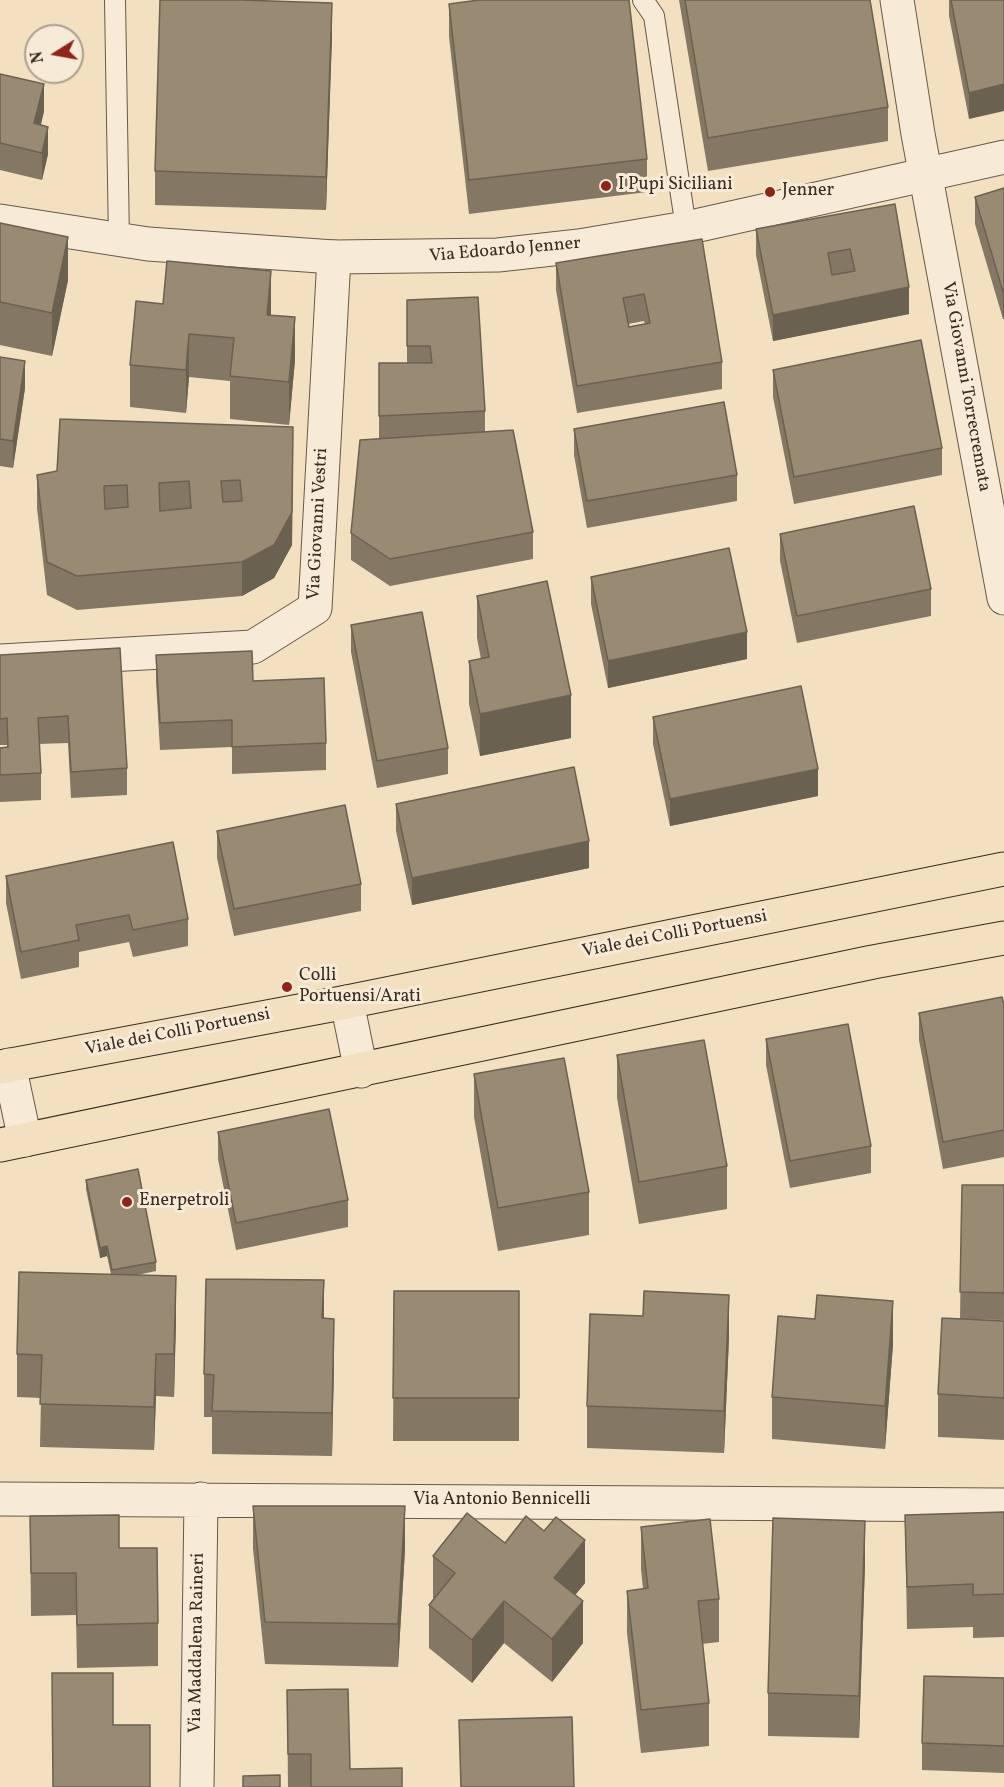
<!DOCTYPE html>
<html>
<head>
<meta charset="utf-8">
<style>
  body { margin:0 }
  #map { position:relative; width:1004px; height:1787px; overflow:hidden; background:#f2e0c1; font-family:Vollkorn,serif }
  canvas { display:block }
  .north { position:absolute; left:24px; top:24px; width:60px; height:60px; box-sizing:border-box; background:#f7ebd7; border:2px solid #ab9f8e; border-radius:50%; rotate:259deg; font-size:16px; font-weight:700; line-height:24px; text-align:center; color:#392c21 }
  .north::after { content:''; display:block; margin:auto; width:21px; height:27px; background:#8f2418; clip-path:polygon(50% 0,100% 100%,50% 72%,0 100%) }
</style>
</head>
<body>
<div id="map">
<canvas width="1004" height="1787"></canvas>
<div class="north">N</div>
</div>
<script>
const g = document.querySelector('canvas').getContext('2d');
g.lineJoin = 'round';
function poly(rows) {
  const path = new Path2D();
  for (const r of rows) {
    path.moveTo(r[0], r[1]);
    for (let i = 2; i < r.length; i += 2) path.lineTo(r[i], r[i + 1]);
  }
  return path;
}
function stroke(path, color, width, dash) {
  g.strokeStyle = color;
  g.lineWidth = width;
  g.lineCap = dash ? 'butt' : 'round';
  g.setLineDash(dash || []);
  g.stroke(path);
}
function fill(path, color) {
  g.fillStyle = color;
  g.fill(path, 'evenodd');
}
function write(font, color, halo, rows, align = 'center') {
  g.font = font + ' Vollkorn,serif';
  g.lineWidth = 6;
  g.setLineDash([]);
  g.textBaseline = 'middle';
  g.strokeStyle = halo;
  g.fillStyle = color;
  for (const [text, x, y, turn = 0] of rows) {
    g.save();
    g.translate(x, y);
    g.rotate((+turn || 0) * Math.PI / 180);
    g.textAlign = isNaN(turn) ? turn : align;
    if (halo) g.strokeText(text, 0, 0);
    g.fillText(text, 0, 0);
    g.restore();
  }
}
const service = poly([
  [115,0,119,241],
  [643,0,654,16,686,228]
]);
const minor = poly([
  [897,0,918,134,1004,598],
  [0,661,253,647,315,608,334,257],
  [347,1002,361,1071],
  [9,1065,25,1140],
  [0,1499,1004,1505],
  [197,1787,201,1499]
]);
const tertiary = poly([
  [0,221,148,244,334,257,498,255,579,246,686,228,1004,157]
]);
const primary = poly([
  [0,1067,347,1002,1004,869],
  [0,1145,873,962,1004,938]
]);
stroke(service, '#675949', 22);
stroke(minor, '#675949', 35);
stroke(tertiary, '#675949', 35);
stroke(primary, '#392c21', 35);
stroke(service, '#f7ebd7', 20);
stroke(minor, '#f7ebd7', 33);
stroke(tertiary, '#f7ebd7', 33);
stroke(primary, '#f2e0c1', 33);
fill(poly([
  [679,0,870,0,888,107,888,141,708,171],
  [949,0,1004,0,969,119,949,16],
  [449,4,647,159,647,192,469,214,449,37],
  [332,36,326,210,155,205,155,171],
  [0,74,44,111,41,125,48,154,42,180,0,170],
  [1004,188,1004,319,1003,319,975,224,975,197],
  [895,204,909,314,773,341,756,255,756,229],
  [0,223,68,280,52,356,0,345],
  [702,239,722,362,722,389,577,413,556,290,556,263],
  [644,321,645,324,629,327,628,324],
  [407,300,485,411,485,432,533,532,533,559,390,586,351,560,351,533,379,439,379,363,407,363],
  [163,304,271,315,295,360,289,425,230,419,230,381,189,377,186,413,130,407,130,365],
  [0,357,25,388,13,468,0,466],
  [773,370,942,448,942,475,794,504,773,397],
  [574,429,737,475,737,501,587,528,574,455],
  [293,460,292,545,274,578,242,596,77,610,47,595,37,508,37,475],
  [780,534,931,589,931,616,797,643,780,561],
  [591,577,747,659,608,688,591,604],
  [477,596,571,738,480,756,469,704,469,661,481,659,477,638],
  [351,625,448,748,448,774,377,788,351,652],
  [0,655,127,768,127,795,71,798,68,743,39,744,41,773,41,800,0,802,0,748,7,747,7,745,0,745],
  [156,655,253,681,326,743,326,770,232,774,232,747,160,750,156,682],
  [653,717,818,796,670,826,653,744],
  [396,804,589,868,412,905,396,831],
  [217,831,361,884,361,911,234,936,217,858],
  [6,876,188,919,188,946,133,957,129,942,79,952,79,967,21,979,6,903],
  [1004,1005,1004,1157,943,1169,919,1040,919,1013],
  [766,1039,871,1146,871,1173,790,1188,766,1065],
  [617,1055,727,1166,727,1209,639,1224,617,1098],
  [474,1074,589,1192,589,1235,498,1251,474,1117],
  [218,1132,348,1200,348,1227,236,1250,218,1159],
  [86,1180,156,1262,156,1271,137,1275,176,1319,174,1397,156,1396,154,1450,40,1447,41,1398,17,1397,17,1354,111,1274,107,1256,100,1258,86,1189],
  [962,1185,1004,1185,1004,1320,960,1319],
  [394,1291,519,1291,519,1441,393,1441],
  [643,1316,729,1337,724,1453,587,1448,587,1406],
  [324,1318,334,1362,332,1456,212,1454,212,1417,204,1417,204,1374],
  [1004,1321,1004,1440,938,1437,938,1394],
  [893,1344,885,1449,772,1439,772,1397],
  [253,1506,405,1549,398,1667,265,1664,253,1549],
  [1004,1512,1004,1637,973,1638,973,1627,907,1629,905,1515],
  [30,1516,119,1548,158,1623,158,1666,77,1668,76,1615,31,1616],
  [641,1527,719,1599,719,1642,702,1644,709,1703,709,1746,641,1753,627,1633,627,1591,643,1589,641,1569],
  [505,1543,585,1583,575,1595,583,1643,552,1682,504,1643,472,1683,429,1648,429,1605,434,1599,433,1598,433,1556],
  [865,1564,859,1738,768,1736,768,1693],
  [1004,1678,1004,1773,922,1770,922,1743],
  [287,1690,350,1769,402,1787,288,1787]
]), '#847764');
fill(poly([
  [332,3,332,36,326,210,326,177],
  [44,84,44,111,34,150,34,123],
  [1004,84,1004,111,969,119,969,93],
  [48,127,48,154,42,180,42,153],
  [68,237,68,280,52,356,52,313],
  [271,271,271,313,267,357,267,315],
  [909,287,909,314,773,341,773,315],
  [1003,292,1004,292,1004,319,1003,319],
  [295,317,295,360,289,425,289,382],
  [189,334,189,377,186,413,186,370],
  [25,361,25,388,13,468,13,441],
  [293,427,292,545,274,578,242,596,242,562],
  [747,632,747,659,608,688,608,661],
  [571,695,571,738,480,756,480,714],
  [818,769,818,796,670,826,670,799],
  [589,841,589,868,412,905,412,878],
  [107,1246,107,1256,100,1258,100,1248],
  [176,1276,176,1319,174,1397,174,1354],
  [324,1280,324,1323,322,1318],
  [729,1295,729,1337,724,1453,724,1411],
  [893,1301,893,1344,885,1449,885,1406],
  [334,1319,334,1362,332,1456,332,1413],
  [156,1354,156,1396,154,1450,154,1407],
  [405,1506,405,1549,398,1667,398,1624],
  [865,1521,865,1564,859,1738,859,1696],
  [585,1540,585,1583,554,1621,554,1578],
  [504,1601,504,1643,472,1683,472,1640],
  [583,1601,583,1643,552,1682,552,1639]
]), '#6b6151');
const building = poly([
  [160,0,241,0,332,3,326,177,155,171,160,0],
  [479,0,629,0,647,159,469,180,449,4,479,0],
  [685,0,870,0,888,107,708,138,685,0],
  [951,0,1004,0,1004,84,969,93,951,0],
  [0,74,44,84,34,123,48,127,42,153,0,143,0,74],
  [1004,188,1004,292,1003,292,975,197,1004,188],
  [895,204,909,287,773,315,756,229,895,204],
  [850,249,855,271,832,275,828,253,850,249],
  [0,223,68,237,52,313,0,302,0,223],
  [702,239,722,362,577,386,556,263,702,239],
  [644,294,650,323,629,327,623,298,644,294],
  [167,261,271,271,267,315,295,317,289,382,230,376,234,338,189,334,186,370,130,365,136,301,163,304,167,261],
  [478,297,485,411,379,416,379,363,432,363,430,346,407,346,407,300,478,297],
  [921,340,942,448,794,477,773,370,921,340],
  [0,357,25,361,13,441,0,439,0,357],
  [724,402,737,475,587,501,574,429,724,402],
  [60,419,293,427,292,512,274,545,242,562,77,576,47,562,37,475,57,471,60,419],
  [240,480,242,501,223,502,221,481,240,480],
  [189,481,191,508,160,511,159,483,189,481],
  [127,485,128,507,105,509,104,486,127,485],
  [513,430,533,532,390,559,351,533,360,440,513,430],
  [914,506,931,589,797,616,780,534,914,506],
  [729,548,747,632,608,661,591,577,729,548],
  [547,581,571,695,480,714,469,661,489,657,477,596,547,581],
  [422,612,448,748,377,761,351,625,422,612],
  [120,648,127,768,71,772,68,716,38,718,41,773,0,775,0,748,8,747,7,718,0,719,0,655,120,648],
  [252,651,253,681,324,678,326,743,232,747,232,720,160,723,156,655,252,651],
  [801,686,818,769,670,799,653,717,801,686],
  [574,767,589,841,412,878,396,804,574,767],
  [345,805,361,884,234,909,217,831,345,805],
  [173,842,188,919,133,930,129,915,76,925,79,940,21,952,6,876,173,842],
  [1002,997,1004,1005,1004,1130,943,1142,919,1013,1002,997],
  [848,1024,871,1146,790,1161,766,1039,848,1024],
  [704,1040,727,1166,639,1182,617,1055,704,1040],
  [564,1058,589,1192,498,1208,474,1074,564,1058],
  [329,1109,348,1200,236,1223,218,1132,329,1109],
  [138,1169,156,1262,112,1270,107,1246,100,1248,86,1180,138,1169],
  [962,1185,1004,1185,1004,1293,960,1292,962,1185],
  [19,1272,176,1276,174,1354,156,1354,154,1407,40,1404,42,1355,17,1354,19,1272],
  [206,1279,324,1280,322,1318,334,1319,332,1413,212,1411,214,1375,204,1374,206,1279],
  [394,1291,519,1291,519,1398,393,1398,394,1291],
  [644,1291,729,1295,724,1411,587,1406,590,1314,643,1316,644,1291],
  [817,1295,893,1301,885,1406,772,1397,778,1316,815,1319,817,1295],
  [942,1318,1004,1321,1004,1398,938,1394,942,1318],
  [253,1506,405,1506,398,1624,265,1622,253,1506],
  [1004,1512,1004,1594,973,1595,973,1584,907,1587,905,1515,1004,1512],
  [467,1513,505,1543,526,1516,544,1531,556,1517,585,1540,554,1578,583,1601,552,1639,504,1601,472,1640,429,1605,455,1573,433,1556,467,1513],
  [119,1515,119,1548,157,1548,158,1623,77,1625,76,1573,31,1573,30,1516,119,1515],
  [773,1518,865,1521,859,1696,768,1693,773,1518],
  [710,1519,719,1599,698,1601,709,1703,641,1710,627,1591,648,1588,641,1527,710,1519],
  [52,1673,113,1673,113,1725,150,1725,150,1787,53,1787,52,1673],
  [924,1676,1004,1678,1004,1746,922,1743,924,1676],
  [348,1689,350,1769,402,1768,402,1787,311,1787,311,1754,288,1754,287,1690,348,1689],
  [572,1717,574,1787,461,1787,459,1720,572,1717],
  [280,1775,280,1787,243,1787,243,1776,280,1775]
]);
fill(building, '#998a74');
stroke(building, '#6b6151', 1.5);
for (const [x, y, r, color] of [
  [606,186,6,"#8f2418"],
  [770,192,6,"#8f2418"],
  [287,987,6,"#8f2418"],
  [127,1202,6,"#8f2418"]
]) {
  const dot = new Path2D();
  dot.arc(x, y, r, 0, 2 * Math.PI);
  g.fillStyle = color;
  g.fill(dot);
  stroke(dot, '#f7ebd7', 2);
}
write('18px', '#392c21', '#f7ebd7', [
  ["I Pupi Siciliani",618,186],
  ["Jenner",782,192],
  ["Colli",299,977],
  ["Portuensi/Arati",299,998],
  ["Enerpetroli",139,1202]
], 'left');
write('18px', '#392c21', '#f7ebd7', [
  ["Via Edoardo Jenner",505,251,-5],
  ["Via Giovanni Torrecremata",965,387,80],
  ["Via Giovanni Vestri",319,524,-87],
  ["Viale dei Colli Portuensi",675,935,-11],
  ["Viale dei Colli Portuensi",178,1033,-11],
  ["Via Antonio Bennicelli",502,1501],
  ["Via Maddalena Raineri",198,1643,-89]
]);
</script>
</body>
</html>
